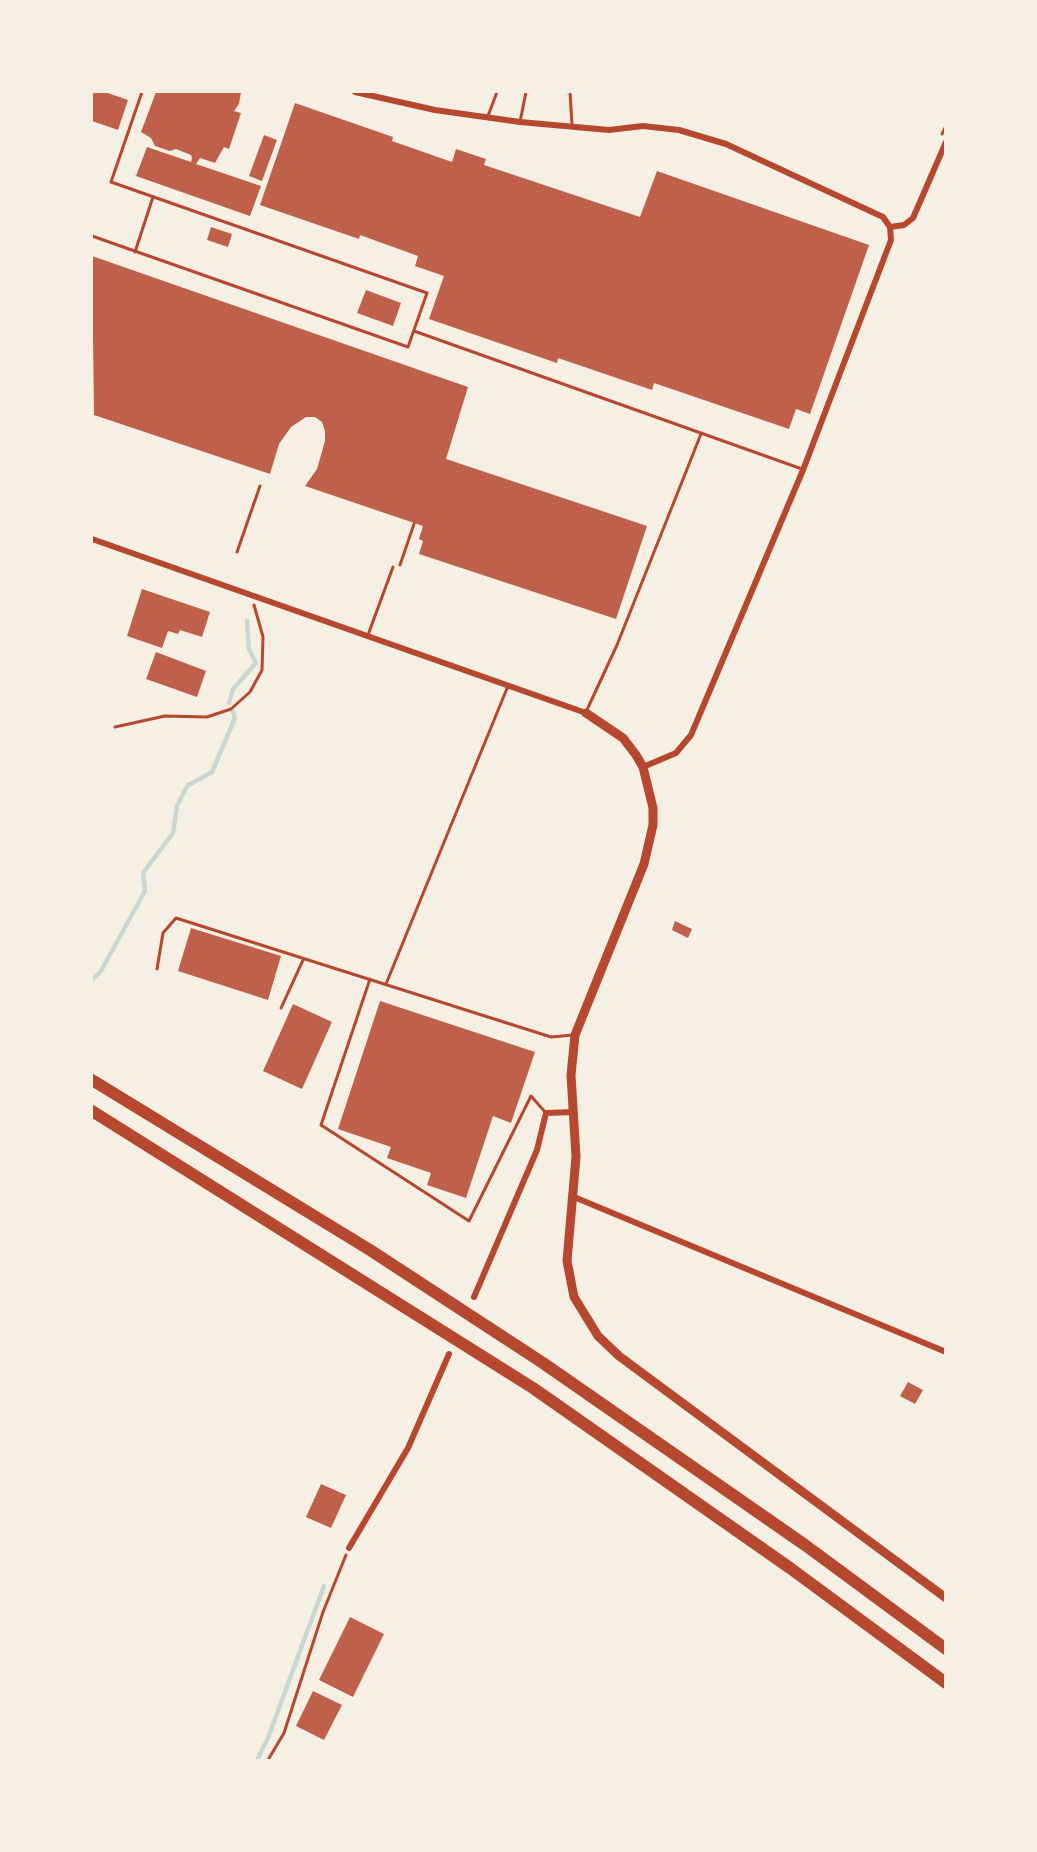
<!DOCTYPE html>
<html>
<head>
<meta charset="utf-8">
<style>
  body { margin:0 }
  #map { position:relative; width:1037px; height:1852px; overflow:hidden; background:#f6efe4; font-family:"Golos Text",sans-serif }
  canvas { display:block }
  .frame { position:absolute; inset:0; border:93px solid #f6efe4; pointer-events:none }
</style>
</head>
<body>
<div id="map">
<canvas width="1037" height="1852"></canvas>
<div class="frame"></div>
</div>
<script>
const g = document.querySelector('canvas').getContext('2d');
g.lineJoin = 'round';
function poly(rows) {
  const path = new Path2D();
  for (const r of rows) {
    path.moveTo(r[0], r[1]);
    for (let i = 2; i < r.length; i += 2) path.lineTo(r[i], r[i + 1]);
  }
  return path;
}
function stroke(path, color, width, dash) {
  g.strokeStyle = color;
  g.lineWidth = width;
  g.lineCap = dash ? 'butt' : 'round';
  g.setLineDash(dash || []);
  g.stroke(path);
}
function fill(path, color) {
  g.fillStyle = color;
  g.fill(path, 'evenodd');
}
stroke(poly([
  [229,703,233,689,256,663,249,649,247,621],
  [92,980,101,971,145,891,143,873,173,833,177,806,187,786,212,772,235,718,233,712],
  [257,1760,268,1738,324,1586]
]), '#c9d6d2', 4.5);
fill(poly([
  [92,92,105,92,128,100,118,130,92,121],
  [156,92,241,92,239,104,234,111,241,113,229,149,224,147,215,163,200,158,196,164,261,186,250,216,136,176,147,147,191,162,192,158,191,155,176,149,170,151,155,146,151,138,141,132],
  [295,103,393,137,392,141,452,162,456,149,486,159,484,165,640,217,657,171,869,245,810,414,796,409,789,429,654,383,652,390,558,358,557,363,429,319,444,276,415,266,418,256,360,235,359,239,260,205],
  [264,135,277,140,262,181,249,176],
  [211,227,232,234,228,247,207,240],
  [92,256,468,387,446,459,647,526,616,619,419,554,423,541,419,539,423,526,305,486,317,469,325,441,325,431,322,422,315,417,306,417,291,427,279,444,270,474,94,415],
  [366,290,401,303,393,326,357,313],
  [142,589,210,612,202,637,180,630,178,634,168,631,162,648,127,636],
  [156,652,206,671,197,697,146,679],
  [675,921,692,929,688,938,672,930],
  [191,928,281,956,268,1000,178,971],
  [380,1001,535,1052,511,1123,493,1116,466,1198,427,1185,431,1173,387,1158,391,1147,338,1129],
  [293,1004,332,1022,302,1089,263,1071],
  [908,1382,923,1390,915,1404,900,1396],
  [321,1484,346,1495,331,1528,306,1517],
  [350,1617,384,1634,353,1697,319,1680],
  [313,1691,342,1705,324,1740,296,1726]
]), '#bf614a');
stroke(poly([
  [942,134,946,126],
  [237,552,260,486],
  [400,565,414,524],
  [115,727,165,716,207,717,231,709,250,692,262,670,263,637,254,605],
  [268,1760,284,1733,323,1612,346,1555]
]), '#b5482f', 3);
stroke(poly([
  [570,92,572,125],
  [488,116,497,92],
  [520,122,526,92],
  [92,236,408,347,427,293,111,182,142,92],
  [135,252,153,197],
  [414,331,802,469],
  [368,635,393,567],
  [586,712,617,645,701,434],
  [157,969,163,933,176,918,551,1037,573,1035],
  [370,979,321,1125,469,1221,531,1096,546,1113],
  [386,984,508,686],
  [281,1008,303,960]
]), '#b5482f', 3);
stroke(poly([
  [355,92,435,110,520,122,609,130,643,126,679,130,726,144,883,217,890,227,891,240,803,470,691,735,676,753,643,767],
  [890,227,904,225,913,218,946,142],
  [92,539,586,713],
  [574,1197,946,1352],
  [474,1297,537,1150,546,1113,573,1112],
  [349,1548,408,1448,449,1354]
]), '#b5482f', 6);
stroke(poly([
  [586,713,623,738,636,755,643,767,653,808,653,825,644,864,575,1035,571,1075,576,1157,567,1261,574,1297,598,1336,619,1356,946,1598]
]), '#b5482f', 9);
stroke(poly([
  [92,1080,370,1250,543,1363,805,1545,946,1649],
  [92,1111,533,1388,790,1568,946,1683]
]), '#b5482f', 12);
</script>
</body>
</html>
